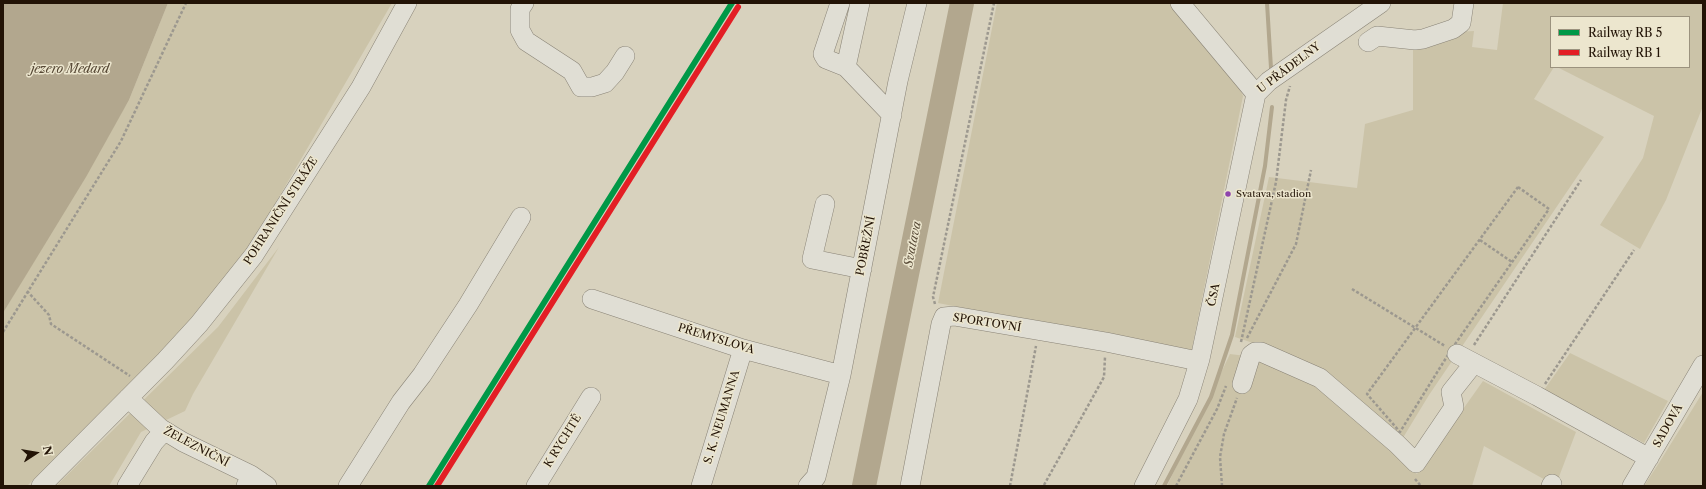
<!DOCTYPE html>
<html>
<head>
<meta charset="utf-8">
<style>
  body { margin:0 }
  #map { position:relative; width:1706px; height:489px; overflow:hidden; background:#d8d2be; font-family:"Libre Caslon Text",serif }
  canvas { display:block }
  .frame { position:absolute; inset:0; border:4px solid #221306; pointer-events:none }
  .legend { position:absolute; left:1550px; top:16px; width:140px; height:52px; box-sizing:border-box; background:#ece6ce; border:1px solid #9b927e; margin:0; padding:5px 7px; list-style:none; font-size:12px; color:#221306 }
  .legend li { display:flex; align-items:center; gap:8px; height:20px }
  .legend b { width:20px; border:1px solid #9b927e }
  .north { position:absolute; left:16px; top:433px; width:40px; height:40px; -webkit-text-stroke:3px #ece6ce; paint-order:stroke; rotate:78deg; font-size:11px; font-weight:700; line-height:16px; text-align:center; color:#221306 }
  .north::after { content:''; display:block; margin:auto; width:14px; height:18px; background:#221306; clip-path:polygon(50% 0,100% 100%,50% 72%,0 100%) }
</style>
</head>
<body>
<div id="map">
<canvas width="1706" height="489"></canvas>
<div class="frame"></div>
<ul class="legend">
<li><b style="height:5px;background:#009847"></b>Railway RB 5</li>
<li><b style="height:5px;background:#e31e25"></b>Railway RB 1</li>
</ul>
<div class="north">N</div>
</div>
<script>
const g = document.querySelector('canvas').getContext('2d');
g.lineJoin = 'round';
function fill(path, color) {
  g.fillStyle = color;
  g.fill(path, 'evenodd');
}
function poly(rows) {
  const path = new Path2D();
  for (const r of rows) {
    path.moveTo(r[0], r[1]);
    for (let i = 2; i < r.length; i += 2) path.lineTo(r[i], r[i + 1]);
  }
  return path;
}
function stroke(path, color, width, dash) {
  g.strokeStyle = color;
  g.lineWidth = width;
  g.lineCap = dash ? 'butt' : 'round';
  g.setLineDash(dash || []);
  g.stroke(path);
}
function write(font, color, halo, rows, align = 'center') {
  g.font = font + ' "Libre Caslon Text",serif';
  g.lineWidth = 3;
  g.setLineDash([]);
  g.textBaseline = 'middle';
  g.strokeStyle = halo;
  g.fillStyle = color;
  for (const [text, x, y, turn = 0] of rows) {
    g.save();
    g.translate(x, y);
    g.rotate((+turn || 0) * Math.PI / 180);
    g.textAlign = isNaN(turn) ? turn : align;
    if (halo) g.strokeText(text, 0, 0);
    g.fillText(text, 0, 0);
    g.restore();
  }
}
fill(poly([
  [168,3,392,3,237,269,126,390,27,486,3,486,3,313,129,100],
  [997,3,1173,3,1239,86,1243,96,1191,353,938,303],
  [1503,3,1703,3,1703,106,1666,200,1640,249,1600,225,1643,158,1654,116,1557,67,1689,67,1689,17,1551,17,1551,67,1554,67,1534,99,1604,137,1429,395,1401,441,1277,351,1235,337,1269,177,1357,188,1365,124,1413,110,1413,49,1457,32,1474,31,1472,47,1497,50],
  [279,247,193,394,185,411,141,432,109,486,56,486,218,327],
  [1570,353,1668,401,1644,443,1544,390],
  [1230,354,1269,359,1322,383,1417,474,1483,381,1576,432,1557,482,1549,482,1484,446,1472,486,1167,486],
  [1703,392,1703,486,1644,486,1659,463]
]), '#cbc3a8');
fill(poly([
  [3,3,168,3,129,100,86,177,3,313]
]), '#b2a78e');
stroke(poly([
  [1267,3,1271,68],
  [1164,486,1211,397,1232,335,1265,166,1272,107]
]), '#b2a78e', 4);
stroke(poly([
  [864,486,962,3]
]), '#b2a78e', 24);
const minor = poly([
  [524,3,520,9,520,30,526,41,572,71,581,87,592,87,605,83,615,72,625,56],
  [840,3,823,54,826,59,846,67,892,115],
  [1180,3,1256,94],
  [1368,42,1377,36,1415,40,1423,39,1453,29,1461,23,1464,3],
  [846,67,860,3],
  [825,204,812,259,862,269],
  [592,299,743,349,841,375],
  [1457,354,1537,396,1649,458],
  [1242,384,1251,355,1255,352,1261,352,1320,378,1397,444,1416,463,1454,407,1451,392,1474,363],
  [128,398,160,428,183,442,251,475,246,486],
  [251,475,267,486],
  [41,486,165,361,199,324,254,255,361,87,407,3],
  [127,486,154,442,164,431],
  [348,486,401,402,422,375,468,305,521,217],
  [536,486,591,397],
  [701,486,743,349],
  [808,486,816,477,841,375,898,81,917,3],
  [910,486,941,324,944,317,954,316,1106,342,1193,360,1200,359],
  [1144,486,1188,399,1200,359,1256,94,1269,81,1381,3],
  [1551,486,1552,484],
  [1632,486,1703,365]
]);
stroke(minor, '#898376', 20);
stroke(poly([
  [1518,187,1549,209,1451,350,1400,432,1367,394,1518,187],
  [1480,240,1512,262],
  [1352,289,1445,346],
  [27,291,49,315,51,324,130,376],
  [935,304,933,297,994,3],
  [3,332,121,141,186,3],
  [1247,338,1296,244,1311,170],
  [1241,342,1276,182,1286,100,1290,86],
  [1474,345,1581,180],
  [1545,384,1634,250],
  [1415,479,1421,486],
  [1044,485,1104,377,1105,357],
  [1010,486,1036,346],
  [1176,486,1217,409,1226,386],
  [1222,486,1220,457,1224,434,1237,398]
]), '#9c988f', 2.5, [3, 2]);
stroke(minor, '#e0ded4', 19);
stroke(poly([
  [429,486,732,3]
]), '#009847', 6);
stroke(poly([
  [437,486,738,7]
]), '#e31e25', 6);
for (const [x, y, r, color] of [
  [1228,194,3.5,"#8e44ad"]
]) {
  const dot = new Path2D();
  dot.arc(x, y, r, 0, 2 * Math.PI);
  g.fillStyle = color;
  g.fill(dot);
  stroke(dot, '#ece6ce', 1.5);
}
write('10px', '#221306', '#ece6ce', [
  ["Svatava, stadion",1236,194]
], 'left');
write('11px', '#221306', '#ece6ce', [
  ["U PŘÁDELNY",1289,68,-37],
  ["POHRANIČNÍ STRÁŽE",281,211,-57],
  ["POBŘEŽNÍ",866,246,-79],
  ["ČSA",1214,295,-78],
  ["SPORTOVNÍ",987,323,9],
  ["PŘEMYSLOVA",716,339,17],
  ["S. K. NEUMANNA",722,417,-73],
  ["SADOVÁ",1668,426,-60],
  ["K RYCHTĚ",563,441,-58],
  ["ŽELEZNIČNÍ",196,447,28]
]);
write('italic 12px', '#554734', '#ece6ce', [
  ["jezero Medard",70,70],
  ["Svatava",913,244,-79]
]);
</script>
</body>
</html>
